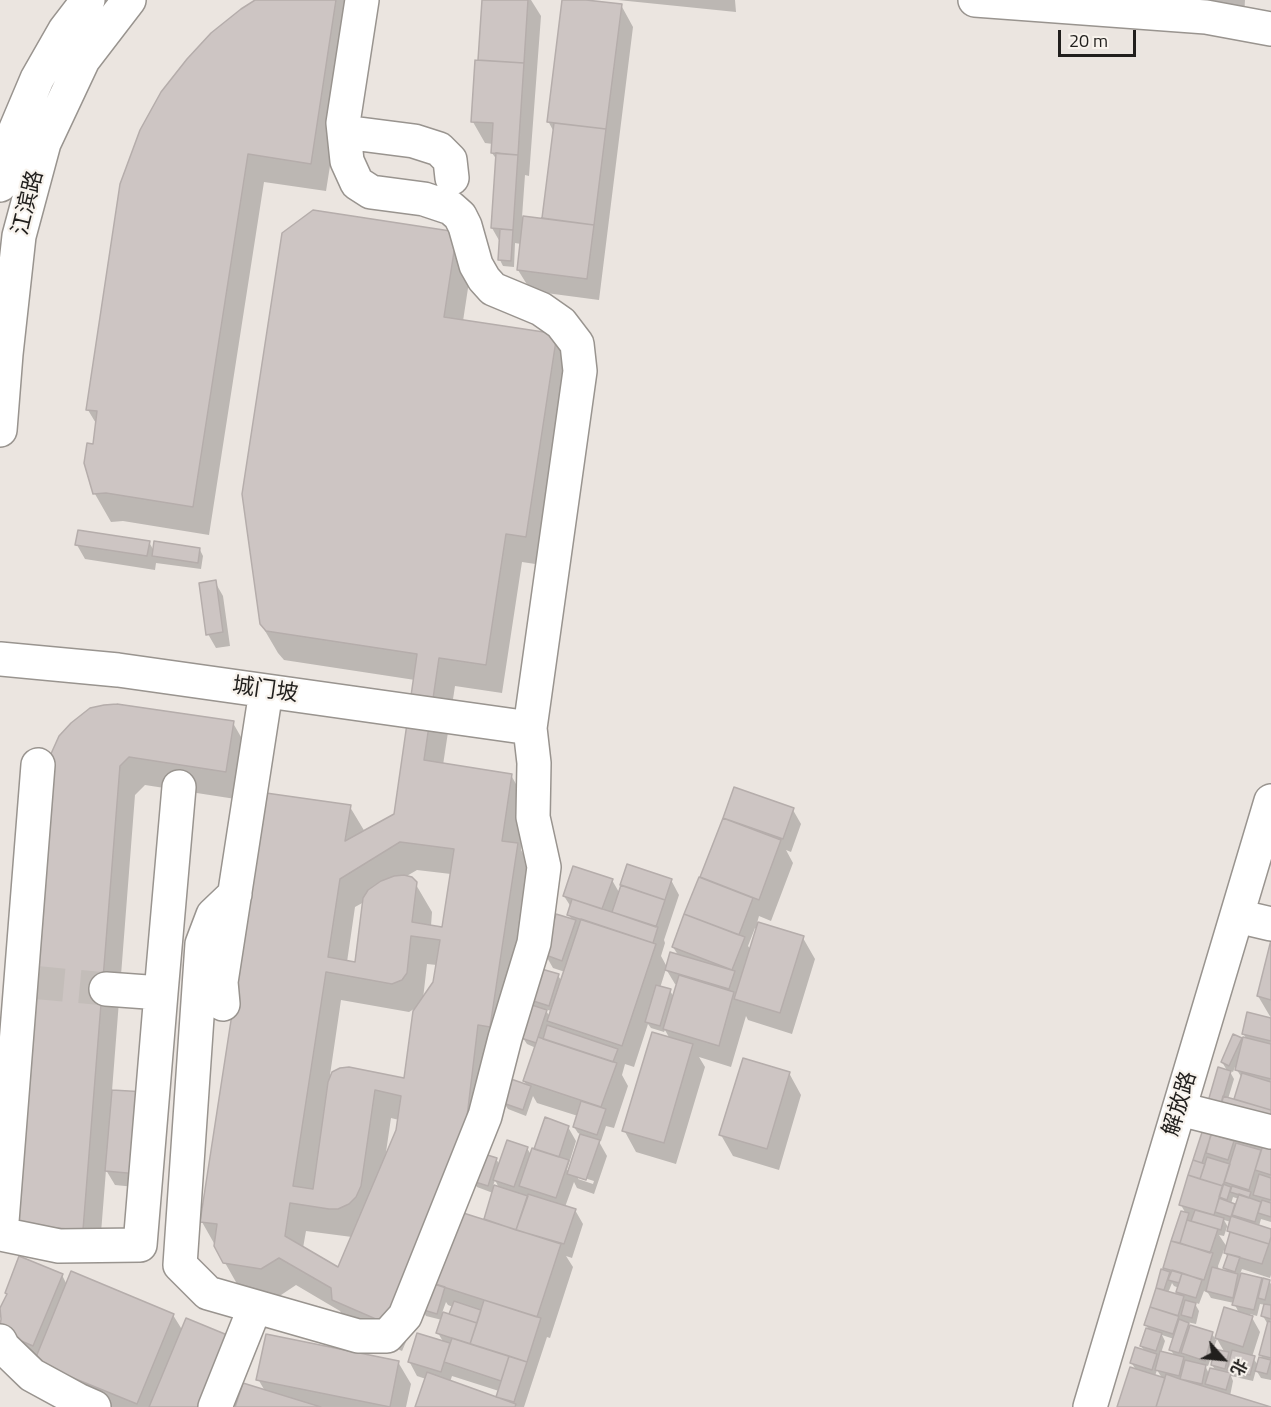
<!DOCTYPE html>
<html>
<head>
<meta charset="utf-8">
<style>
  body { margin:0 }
  #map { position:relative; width:1271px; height:1407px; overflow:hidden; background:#ebe5e0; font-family:"Titillium Web","Noto Sans SC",sans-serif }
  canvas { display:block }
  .north { position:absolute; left:1193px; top:1329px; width:60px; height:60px; -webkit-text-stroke:4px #f8f3ed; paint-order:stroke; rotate:117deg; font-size:16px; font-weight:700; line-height:24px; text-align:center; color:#211f1d }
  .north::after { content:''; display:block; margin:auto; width:21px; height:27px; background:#211f1d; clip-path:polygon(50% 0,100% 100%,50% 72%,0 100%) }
  .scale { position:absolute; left:1058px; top:30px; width:78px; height:27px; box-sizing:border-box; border:3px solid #211f1d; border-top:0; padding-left:8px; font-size:18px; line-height:21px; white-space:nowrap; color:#211f1d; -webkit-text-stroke:4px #f8f3ed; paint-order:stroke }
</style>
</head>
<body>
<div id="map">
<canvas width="1271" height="1407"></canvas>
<div class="north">北</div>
<div class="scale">20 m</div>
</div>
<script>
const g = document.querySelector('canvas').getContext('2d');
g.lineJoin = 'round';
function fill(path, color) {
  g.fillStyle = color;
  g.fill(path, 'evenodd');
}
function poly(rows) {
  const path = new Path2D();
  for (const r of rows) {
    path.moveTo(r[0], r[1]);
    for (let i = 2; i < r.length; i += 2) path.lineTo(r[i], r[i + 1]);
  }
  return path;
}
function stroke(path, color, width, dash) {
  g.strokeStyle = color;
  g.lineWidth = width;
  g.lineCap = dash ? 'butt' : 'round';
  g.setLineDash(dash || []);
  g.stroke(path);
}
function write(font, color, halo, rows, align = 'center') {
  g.font = font + ' "Titillium Web","Noto Sans SC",sans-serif';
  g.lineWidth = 4.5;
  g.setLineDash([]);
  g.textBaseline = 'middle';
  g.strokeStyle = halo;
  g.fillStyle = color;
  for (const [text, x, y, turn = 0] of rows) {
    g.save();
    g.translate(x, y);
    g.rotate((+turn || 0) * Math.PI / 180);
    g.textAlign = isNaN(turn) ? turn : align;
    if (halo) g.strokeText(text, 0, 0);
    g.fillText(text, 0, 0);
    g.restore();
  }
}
fill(poly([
  [258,0,345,0,354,15,326,191,264,182,209,535,123,521,111,522,95,494,94,445,97,425,88,410],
  [483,0,531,0,541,16,529,176,525,175,522,217,543,220,554,132,548,121,563,0,621,5,633,27,599,300,531,291,518,270,521,244,515,243,514,267,503,266,500,260,500,242,492,228,497,160,492,153,493,144,485,143,473,122,479,61],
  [618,0,735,0,736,12],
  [974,0,1245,0,1244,17],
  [456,234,472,262,463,321,556,335,573,364,542,565,522,562,502,693,455,686,443,765,511,775,527,804,521,850,534,873,481,1154,496,1159,500,1165,527,1148,531,1155,568,1127,576,1141,567,1170,570,1171,582,1135,578,1133,574,1127,578,1116,537,1103,533,1096,526,1116,508,1109,504,1103,528,1087,524,1081,536,1048,527,1044,523,1038,533,1006,529,999,558,976,562,981,565,972,553,968,545,954,572,921,569,914,571,907,564,896,612,880,620,894,671,880,679,895,664,940,665,943,661,956,667,967,678,955,673,947,725,818,793,810,801,824,791,852,786,850,793,863,771,921,759,916,757,923,803,938,815,959,792,1034,748,1020,746,1016,731,1067,699,1057,705,1067,676,1164,636,1152,624,1130,670,1039,665,1030,664,1032,651,1028,648,1024,634,1067,625,1064,622,1075,628,1086,614,1128,606,1126,601,1141,598,1140,607,1156,594,1194,577,1188,574,1182,565,1207,575,1210,583,1224,572,1258,566,1256,573,1267,550,1338,547,1337,524,1407,416,1407,426,1379,417,1376,409,1361,444,1343,438,1333,442,1320,426,1316,421,1307,402,1351,350,1328,340,1311,296,1285,278,1297,241,1291,202,1222,350,807,365,832,395,815,415,680,284,660,278,653,261,624],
  [417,870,451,874,443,928,431,926,432,912,415,883,405,877],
  [364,902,356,963,347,962,355,907],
  [755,928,757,929,751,950,748,946],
  [427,964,437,965,434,983,423,999],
  [666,969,675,984,678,985,674,997,670,991,660,988],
  [341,1000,409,1012,414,1009,405,1080,340,1069,330,1075],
  [545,1009,551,1011,550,1017],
  [391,1118,399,1120,398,1131,385,1159],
  [578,1176,594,1181,593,1184,578,1179],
  [495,1180,499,1188,493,1186],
  [474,1183,477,1187,493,1193,485,1219,487,1222,461,1214],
  [306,1231,352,1237,338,1269,303,1248],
  [446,1302,448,1305,453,1307,451,1316,442,1313],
  [452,1376,499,1391,497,1396,499,1400,450,1382],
  [149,542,154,551,200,550,203,556,201,569,156,563,155,570,85,559,77,545],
  [215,582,223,596,230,646,216,648,208,634],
  [233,723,249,751,242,800,145,785,135,795,112,1091,145,1188,115,1185,106,1170,99,1258,31,1253,51,756],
  [1271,946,1271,1018,1258,996],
  [1271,1020,1271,1222,1261,1219,1259,1226,1271,1230,1271,1275,1270,1278,1242,1269,1240,1274,1269,1281,1271,1284,1271,1380,1261,1378,1256,1370,1253,1381,1231,1376,1233,1381,1230,1396,1267,1407,1119,1407,1136,1370,1131,1362,1145,1352,1141,1346,1149,1330,1146,1325,1162,1271,1167,1272,1164,1267,1182,1213,1186,1214,1181,1205,1228,1072,1222,1062,1241,1039,1243,1043,1247,1040,1243,1033],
  [1235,1067,1242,1078,1235,1101,1228,1099,1234,1079,1229,1070,1233,1072],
  [1233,1197,1239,1199,1237,1206,1231,1204],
  [1224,1220,1231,1222,1229,1229],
  [1227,1227,1231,1234,1227,1247,1219,1235,1224,1236],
  [1224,1250,1228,1258,1225,1268,1228,1273,1219,1271,1218,1266],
  [1172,1283,1174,1286,1179,1288,1178,1292,1181,1297,1168,1293],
  [1204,1291,1208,1293,1211,1298,1234,1303,1239,1313,1225,1309,1216,1340,1212,1334,1190,1327,1187,1322,1196,1324,1199,1311,1194,1302,1199,1304],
  [1260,1304,1266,1305,1263,1316,1267,1323,1269,1323,1261,1355,1263,1360,1258,1365,1252,1357,1260,1332,1250,1314,1257,1316],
  [1162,1335,1174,1339,1171,1350,1175,1357,1161,1353,1165,1341],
  [1217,1339,1225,1353,1213,1350],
  [1213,1352,1215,1353,1212,1365,1216,1371,1209,1374,1205,1365,1208,1366],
  [1157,1370,1162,1378,1155,1376],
  [789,1073,801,1095,779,1170,733,1156,721,1135],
  [62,1275,67,1285,173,1315,230,1407,92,1407,52,1390,0,1314,1,1310],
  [398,1362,411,1384,406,1407,237,1407,265,1391,258,1379]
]), '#0003');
const building = poly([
  [255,0,336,0,311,164,248,154,193,507,106,493,93,494,84,463,87,443,93,444,97,411,86,410,120,184,140,130,161,92,187,59,211,33,241,9,255,0],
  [482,0,528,0,524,63,478,60,482,0],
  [562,0,586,0,622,4,606,129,547,122,562,0],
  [475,60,524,63,518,155,491,153,493,123,471,122,475,60],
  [554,123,606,129,594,225,542,218,554,123],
  [496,153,518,155,513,230,491,228,496,153],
  [313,210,457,232,444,317,557,334,526,537,506,534,486,665,439,658,424,760,512,774,502,841,518,843,490,1027,478,1025,464,1142,385,1323,332,1300,331,1288,279,1258,261,1269,223,1263,214,1246,217,1224,200,1222,266,793,351,805,345,841,394,814,417,654,266,631,260,624,242,494,282,233,313,210],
  [400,842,454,849,442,927,412,922,417,882,412,877,404,875,394,876,381,881,368,890,363,898,355,962,328,957,340,879,400,842],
  [411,936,440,940,433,982,413,1011,404,1078,349,1067,340,1068,332,1072,328,1082,313,1189,293,1186,326,972,392,984,402,980,407,973,411,936],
  [375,1090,401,1096,396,1130,338,1267,285,1236,290,1203,329,1209,338,1209,349,1204,356,1197,361,1186,375,1090],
  [523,216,594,225,587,279,517,270,523,216],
  [500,229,513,230,511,261,498,260,500,229],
  [78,530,150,541,147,556,75,545,78,530],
  [154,541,200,548,198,563,152,556,154,541],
  [216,580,223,632,206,635,199,583,216,580],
  [117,704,234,721,226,772,129,757,120,766,83,1230,13,1225,50,756,59,736,71,723,90,708,104,705,117,704],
  [734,787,794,808,783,839,723,818,734,787],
  [723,818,781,840,759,900,700,877,723,818],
  [627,864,672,879,665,900,620,885,627,864],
  [573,866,613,879,602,909,563,896,573,866],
  [699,877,753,898,739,935,684,914,699,877],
  [621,885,665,900,656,927,612,912,621,885],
  [572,899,658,927,653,943,567,915,572,899],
  [556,914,576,920,562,961,543,954,556,914],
  [684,914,745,937,732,970,672,947,684,914],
  [581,919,656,944,622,1046,547,1021,581,919],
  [758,922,804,936,780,1013,734,999,758,922],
  [1271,940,1271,1000,1257,996,1271,940],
  [670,952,735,971,729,989,665,970,670,952],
  [538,968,559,974,549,1006,527,999,538,968],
  [679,975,734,992,719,1046,663,1029,679,975],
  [656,985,671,989,660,1026,645,1022,656,985],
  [532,1005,547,1010,536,1043,521,1038,532,1005],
  [1247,1012,1271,1018,1271,1041,1242,1034,1247,1012],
  [547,1025,618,1049,613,1062,543,1039,547,1025],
  [652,1032,693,1044,664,1143,622,1131,652,1032],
  [1233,1034,1242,1038,1229,1066,1221,1062,1233,1034],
  [538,1037,617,1063,601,1107,523,1081,538,1037],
  [1243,1037,1271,1044,1271,1079,1235,1070,1243,1037],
  [743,1058,790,1072,767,1149,719,1135,743,1058],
  [1218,1067,1231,1071,1218,1115,1205,1112,1218,1067],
  [1242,1073,1271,1082,1271,1110,1234,1099,1242,1073],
  [511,1079,531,1086,523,1110,503,1103,511,1079],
  [112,1090,146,1092,138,1174,105,1171,112,1090],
  [1223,1096,1271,1110,1271,1131,1218,1115,1223,1096],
  [581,1101,606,1109,597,1135,573,1127,581,1101],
  [545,1117,569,1126,559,1157,534,1149,545,1117],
  [1206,1120,1215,1123,1202,1163,1193,1160,1206,1120],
  [580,1134,600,1140,586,1180,567,1174,580,1134],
  [1211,1134,1234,1141,1228,1160,1206,1153,1211,1134],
  [507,1140,528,1147,514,1187,493,1180,507,1140],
  [1236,1143,1261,1150,1249,1190,1224,1182,1236,1143],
  [1263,1145,1271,1147,1271,1175,1255,1170,1263,1145],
  [532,1148,569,1160,556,1198,519,1186,532,1148],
  [481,1153,497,1158,488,1186,472,1181,481,1153],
  [1207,1157,1230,1164,1223,1186,1200,1179,1207,1157],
  [1193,1160,1205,1164,1200,1179,1188,1175,1193,1160],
  [1259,1174,1271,1178,1271,1200,1253,1195,1259,1174],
  [1188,1175,1223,1186,1214,1215,1179,1205,1188,1175],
  [1223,1184,1231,1187,1227,1200,1219,1197,1223,1184],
  [494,1185,528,1196,516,1230,484,1219,494,1185],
  [1232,1186,1251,1192,1249,1198,1230,1192,1232,1186],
  [528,1194,576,1209,564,1244,516,1230,528,1194],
  [1239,1194,1261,1202,1255,1222,1232,1215,1239,1194],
  [1219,1198,1235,1204,1231,1217,1215,1212,1219,1198],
  [1262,1200,1271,1203,1271,1217,1258,1213,1262,1200],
  [1195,1210,1224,1218,1221,1230,1191,1221,1195,1210],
  [457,1211,561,1244,537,1317,434,1284,457,1211],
  [1181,1211,1189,1213,1180,1243,1171,1241,1181,1211],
  [1231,1216,1271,1229,1271,1237,1269,1244,1227,1231,1231,1216],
  [1187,1220,1218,1229,1210,1253,1180,1243,1187,1220],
  [1230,1232,1269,1244,1262,1264,1224,1253,1230,1232],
  [1171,1241,1213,1253,1204,1280,1163,1268,1171,1241],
  [1228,1254,1240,1257,1235,1272,1223,1268,1228,1254],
  [19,1256,63,1274,33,1346,12,1337,0,1327,1,1319,0,1308,7,1294,5,1293,19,1256],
  [1212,1267,1238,1274,1233,1298,1206,1291,1212,1267],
  [1161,1269,1170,1272,1164,1290,1156,1288,1161,1269],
  [1172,1270,1182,1273,1179,1283,1168,1280,1172,1270],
  [71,1271,174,1314,137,1404,34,1362,71,1271],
  [1182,1273,1202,1280,1196,1298,1176,1292,1182,1273],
  [1241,1273,1262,1278,1254,1310,1232,1305,1241,1273],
  [1263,1278,1270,1280,1265,1300,1258,1298,1263,1278],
  [429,1282,445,1287,437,1314,420,1309,429,1282],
  [1156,1288,1184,1296,1178,1316,1150,1307,1156,1288],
  [484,1300,541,1318,527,1362,470,1344,484,1300],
  [1185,1300,1196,1303,1192,1318,1181,1315,1185,1300],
  [454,1301,481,1310,477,1323,449,1314,454,1301],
  [1264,1304,1271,1305,1271,1319,1261,1316,1264,1304],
  [1150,1307,1179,1316,1173,1334,1144,1325,1150,1307],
  [1224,1307,1253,1316,1243,1347,1215,1338,1224,1307],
  [443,1312,477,1323,470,1344,436,1333,443,1312],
  [186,1318,237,1339,209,1407,149,1407,186,1318],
  [1179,1319,1189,1323,1179,1353,1169,1350,1179,1319],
  [1268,1321,1271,1322,1271,1358,1259,1355,1268,1321],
  [1190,1325,1213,1332,1205,1361,1181,1353,1190,1325],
  [1146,1328,1162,1333,1156,1351,1140,1346,1146,1328],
  [417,1333,450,1343,441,1372,408,1362,417,1333],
  [266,1334,399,1361,390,1407,256,1380,266,1334],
  [452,1338,509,1356,501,1381,444,1362,452,1338],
  [1135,1347,1157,1354,1152,1370,1130,1363,1135,1347],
  [1214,1349,1229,1352,1225,1369,1211,1365,1214,1349],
  [1232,1350,1255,1356,1250,1375,1227,1370,1232,1350],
  [1160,1351,1184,1357,1179,1376,1155,1370,1160,1351],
  [509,1356,527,1362,514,1402,496,1397,509,1356],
  [1259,1357,1271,1360,1267,1374,1255,1371,1259,1357],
  [1185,1360,1206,1365,1202,1384,1180,1379,1185,1360],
  [1130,1367,1165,1378,1156,1407,1117,1407,1130,1367],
  [1210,1368,1231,1373,1226,1390,1205,1384,1210,1368],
  [427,1372,516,1404,515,1407,415,1407,427,1372],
  [1166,1374,1180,1379,1271,1407,1156,1407,1166,1374],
  [243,1383,321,1407,235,1407,243,1383]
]);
fill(building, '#cdc5c3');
stroke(building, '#b5adab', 1.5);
stroke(poly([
  [31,982,106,989]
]), '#c3bdb9', 33, [33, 16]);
const minor = poly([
  [975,0,1206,17,1271,29],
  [344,132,414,141,439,149,450,160,452,178],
  [0,659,118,670,530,728],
  [235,894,213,915,202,944,180,1265,208,1293,358,1336,387,1336,405,1316,485,1116,505,1038,534,943,544,867,533,817,534,763,530,728,580,371,577,344,561,323,541,309,493,289,484,279,476,265,465,226,460,216,451,208,424,199,371,192,357,183,347,161,343,123,362,0],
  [1237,916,1271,924],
  [106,989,161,993],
  [223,1004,221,982,266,691],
  [1180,1109,1271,1132],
  [0,1234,59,1246,140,1245,161,993,179,787],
  [1,1234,38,765],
  [0,1341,3,1347,32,1375,78,1400,94,1407],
  [215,1407,255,1307],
  [1090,1407,1271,801]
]);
const major = poly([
  [0,185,15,131,37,79,65,30,88,0],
  [0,430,6,354,19,236,44,143,83,60,129,0]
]);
stroke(minor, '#99948f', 36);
stroke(major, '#99948f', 36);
stroke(minor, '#fff', 33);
stroke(major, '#fff', 33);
write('22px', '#211f1d', '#f8f3ed', [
  ["江滨路",29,203,-76],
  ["城门坡",265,691,8],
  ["解放路",1181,1104,-73]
]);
</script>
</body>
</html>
